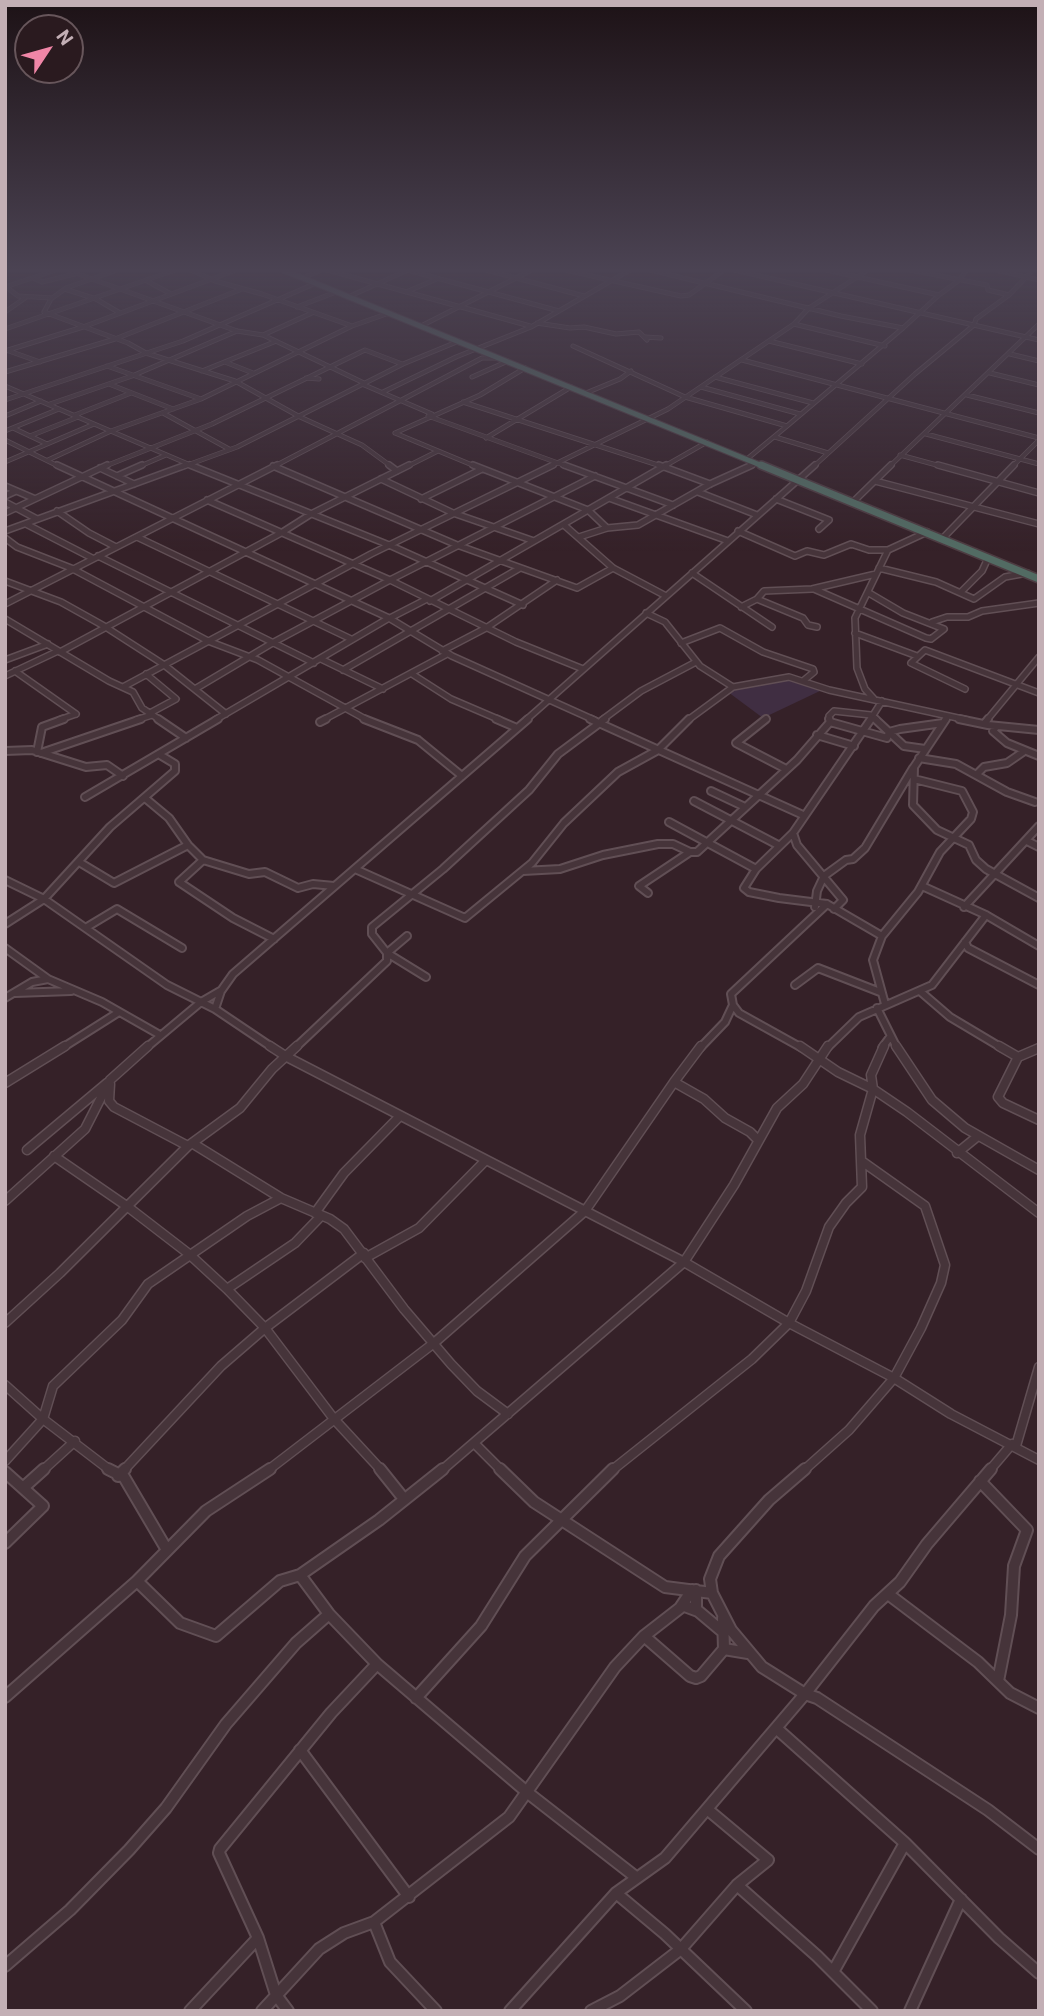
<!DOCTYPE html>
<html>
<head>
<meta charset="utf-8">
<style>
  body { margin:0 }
  #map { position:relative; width:1044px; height:2016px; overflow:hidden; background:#352128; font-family:Roboto,sans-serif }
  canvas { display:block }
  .frame { position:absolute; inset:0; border:7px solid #c3afb5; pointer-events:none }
  .north { position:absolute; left:14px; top:14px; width:70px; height:70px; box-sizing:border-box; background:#2a1a1f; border:2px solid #67565b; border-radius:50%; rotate:54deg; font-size:19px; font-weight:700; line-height:28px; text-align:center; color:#c3afb5 }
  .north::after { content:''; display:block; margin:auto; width:24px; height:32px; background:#f086a7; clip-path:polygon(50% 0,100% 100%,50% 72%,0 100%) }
</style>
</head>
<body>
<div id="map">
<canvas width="1044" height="2016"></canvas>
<div class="frame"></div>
<div class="north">N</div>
</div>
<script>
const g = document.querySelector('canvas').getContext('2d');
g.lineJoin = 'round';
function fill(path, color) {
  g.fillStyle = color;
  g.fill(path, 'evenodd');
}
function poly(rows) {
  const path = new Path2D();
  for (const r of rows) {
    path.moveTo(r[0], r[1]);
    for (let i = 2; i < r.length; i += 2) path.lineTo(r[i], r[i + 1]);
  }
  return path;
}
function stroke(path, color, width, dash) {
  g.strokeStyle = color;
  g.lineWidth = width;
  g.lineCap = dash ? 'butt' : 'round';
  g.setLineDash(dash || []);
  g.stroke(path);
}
fill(poly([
  [789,678,822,690,763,718,728,692,736,687]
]), '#402e42');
const minorFar4 = poly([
  [67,270,237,331,263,335,364,383],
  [117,270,66,288,51,299,44,312,128,343,146,353,235,381,300,417,362,445,392,467],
  [191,270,215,281,262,294,352,326],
  [327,270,530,326],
  [407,270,559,311],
  [486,270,584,296],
  [565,270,681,296,689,295,724,270],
  [650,270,841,316,903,328,939,295,826,270],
  [734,270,1039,340],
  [910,270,987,285,988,290,1009,295],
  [996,270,1039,280],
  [33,278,42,282,75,274],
  [302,278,322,270],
  [147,281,171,294],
  [5,286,18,296,52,298],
  [5,287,56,270],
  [65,289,96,299,120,313],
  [406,292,437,279],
  [939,295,958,281,967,270],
  [348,297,408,270],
  [297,307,336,292],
  [5,312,25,298],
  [537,323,570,328,584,327,616,334,639,332,647,340],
  [794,324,885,346],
  [421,326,532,270],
  [5,329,175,270],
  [263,335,312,313],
  [645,337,661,338],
  [769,341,862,364],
  [573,346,685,397,787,426,747,459],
  [5,351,83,327,236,270],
  [9,351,40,362],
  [1010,354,1039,361],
  [742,360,1039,438],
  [225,362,253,373],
  [107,366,201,399],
  [202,371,274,342],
  [5,372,115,339,242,289],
  [990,373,1039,385],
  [472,377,508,361],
  [715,377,813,403],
  [306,378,319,379],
  [109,384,173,409],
  [362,384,432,414],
  [5,386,195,467],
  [701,387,800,414],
  [383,392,456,357,531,327,630,270],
  [586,393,620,379,631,371],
  [967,395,1039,413],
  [5,400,183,341,316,283],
  [463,402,664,467],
  [50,404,132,376,237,331],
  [163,413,229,449],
  [75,415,131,393],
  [5,416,41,401],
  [428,416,569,467],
  [787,426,903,328],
  [13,428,47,444],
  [5,431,59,409],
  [395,433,477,467],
  [395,433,480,395,525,368],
  [926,434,1039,464],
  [30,436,78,417],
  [775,437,828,453],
  [486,438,571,387],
  [5,440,60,467],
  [900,455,944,467],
  [48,460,111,431,201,399,352,326,389,313],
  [5,462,94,424],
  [273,466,275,467],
  [103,467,212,424,365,350,402,364],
  [138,467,166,455],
  [182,467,237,447,403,364,459,341],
  [273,467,482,358,499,358],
  [406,467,438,451],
  [549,467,668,409,794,324,809,308,868,270],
  [663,467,707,442],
  [748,467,757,463],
  [813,467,915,374,974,325,976,319,1009,295,1033,270],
  [889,467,1039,324],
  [1012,467,1039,440]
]);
const minorFar3 = poly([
  [57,465,389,618,452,656,594,720],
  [190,465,389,545,523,605],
  [389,465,397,471],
  [473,465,588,510,607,528],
  [564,465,673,505],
  [659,465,710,484],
  [938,465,1039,493],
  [273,466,457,545,577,588,613,568],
  [100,468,134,484],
  [117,476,142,465],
  [381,479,453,513,534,541],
  [875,481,1039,524],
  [5,486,33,498],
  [698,492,757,515],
  [5,496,16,491],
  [609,498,728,541],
  [421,499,482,469],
  [776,499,829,520,819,529],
  [207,500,390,580,516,642,583,669],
  [5,502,37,519],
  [853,502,891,465],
  [57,511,89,533,116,547],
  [5,513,107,465],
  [26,524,92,558],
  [564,525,613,568,666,596],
  [5,531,186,465],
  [738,531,795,556,807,551,824,555,851,544,869,550,888,550],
  [137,537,351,639],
  [579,537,607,528,638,525,710,484,752,465],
  [5,538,17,547,71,568,208,641,258,660,367,720],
  [942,539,1014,465],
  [98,556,314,663],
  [879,568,936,582,974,599,1005,577,1027,573],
  [692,573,772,627],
  [5,581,61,602,104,626,163,664,226,714],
  [814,589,926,638,931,639,944,629,903,613,869,593],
  [961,592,982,571,988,558],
  [757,599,803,618,808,625,817,627],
  [430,601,666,465],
  [5,604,277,465],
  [741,607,757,599,764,591,812,589,876,574],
  [646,613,665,622,700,666,733,687],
  [390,618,427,599],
  [5,619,109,681,133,692,142,708,160,720],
  [932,622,947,617,968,617,982,611,1039,603],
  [855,633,917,656],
  [681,643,720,628,763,652,813,669,814,672,803,681],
  [442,651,486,628,557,580],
  [60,652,281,533,311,514,409,465],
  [321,659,383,689],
  [5,660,48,644],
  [343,670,520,568],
  [15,671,76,714],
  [146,674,176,699,150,713],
  [412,674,451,699,500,720],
  [5,676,58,651],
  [123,687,371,554,553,465],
  [195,689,274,642,390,580,595,476],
  [965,689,911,663,925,650,1039,693],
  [874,699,865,689,857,668,855,618,888,550,927,532],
  [59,720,76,714],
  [136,720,152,715],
  [215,720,389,618],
  [323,720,447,654],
  [526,720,815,465],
  [602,720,641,691,696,662],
  [688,720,733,687,789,677,829,690,967,720],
  [830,720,829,716,834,711,871,715,877,720],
  [870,720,882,701],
  [945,720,948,716],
  [987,720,1039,657]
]);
const minorFar2 = poly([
  [158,719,186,738],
  [364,719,418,740,462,776],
  [496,719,517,728],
  [590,719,803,815],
  [766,719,736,743,786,769],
  [871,719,793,833,756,869,744,888,749,892,779,898,827,904,882,936],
  [875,719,904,746,925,749],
  [946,719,914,767,913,805,937,830,969,845,976,860,986,869,1039,898],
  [959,719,988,725,1039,730],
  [320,722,326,719],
  [830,722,887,738,889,732,900,729,943,723],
  [984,724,988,719],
  [996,727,993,731,1007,743,1039,756],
  [817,735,854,746],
  [5,751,32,750,86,767,107,765,123,776],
  [37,752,42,727,64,719],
  [41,753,141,719],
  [919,758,956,764,1007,792,1035,802],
  [976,775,984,767,1007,763,1023,752],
  [711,791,745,807],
  [85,797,218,719],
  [145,798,169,818,188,845,203,860,249,874,265,872,298,888,313,884,334,886],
  [694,801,778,845],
  [669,822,756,869],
  [793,833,797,845,843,900,834,909],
  [1027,841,1039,847],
  [203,860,179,882,233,918,274,939],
  [79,862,114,883,188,845],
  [355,869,465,918,532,863,564,823,618,772,658,750,689,719],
  [523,871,560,869,603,855,658,844,673,844,690,852,697,852,797,760,830,722,829,719],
  [5,880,44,899,167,985,215,1009,273,1048],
  [922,886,986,915,1039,946],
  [648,893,639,886,690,852],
  [815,907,817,891,824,876,846,860,853,859,865,848,913,768],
  [964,907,1039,826],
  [5,924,44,899,110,827,175,771,175,764,160,755],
  [87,927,117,909,182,948],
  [407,936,387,953,426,977],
  [965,942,968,948,1039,985],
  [5,948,48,979,102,1002,160,1035],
  [795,985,818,968,880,992],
  [921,992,950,1017,1002,1048],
  [15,993,71,991],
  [5,998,32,982,48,979],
  [885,1004,873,960,882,936,918,892,940,852,971,819,973,812,962,791,914,779],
  [877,1008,897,1048],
  [215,1009,221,991,233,974,528,719],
  [62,1048,119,1012],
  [146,1048,201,1002,220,991],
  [295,1048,387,961,387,953,372,934,372,927,443,869,529,790,558,754,605,719],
  [700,1048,725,1022,733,1005],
  [802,1048,739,1013,733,1005,731,994,827,904],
  [827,1048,859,1017,932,985,986,915],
  [882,1048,890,1037]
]);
const minorFar1 = poly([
  [270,1046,287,1057,684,1262,789,1323,894,1378,951,1414,1039,1460],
  [800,1046,838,1072,873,1089,907,1112,1039,1213],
  [896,1046,932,1100,965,1128,1039,1170],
  [999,1046,1018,1057],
  [1039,1048,1018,1057,998,1097,1003,1103,1039,1120],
  [674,1082,701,1046],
  [5,1083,65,1046],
  [110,1084,109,1101,114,1107,188,1146],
  [192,1143,281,1198,330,1219,344,1229,404,1309,451,1364,477,1391,508,1414],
  [27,1150,107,1083],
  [957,1153,978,1136],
  [54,1156,128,1207,189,1254,227,1289,265,1328,334,1419,382,1471],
  [5,1201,85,1129,110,1080,148,1046],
  [315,1213,344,1173,399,1117],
  [365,1258,419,1228,486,1160],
  [227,1289,295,1243,321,1216],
  [5,1323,60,1273,188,1146,240,1108,272,1069,297,1046],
  [5,1385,43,1419,111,1471],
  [474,1443,502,1471],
  [1016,1446,1039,1367],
  [5,1461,43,1419,53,1386,122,1320,148,1284,247,1216,281,1198],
  [42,1471,75,1441],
  [123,1471,221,1366,265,1328,364,1253],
  [267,1471,434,1343,585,1211,674,1082,704,1099,725,1118,750,1132,758,1140],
  [441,1471,684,1262,734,1185,777,1108,803,1084,828,1046],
  [611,1471,752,1359,789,1323,806,1291,829,1227,846,1203,862,1187,860,1135,873,1089,871,1075,884,1046],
  [803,1471,849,1430,894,1378,921,1328,941,1283,945,1265,925,1206,863,1162],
  [989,1471,1012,1444]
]);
const minor = poly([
  [108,1469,124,1477,167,1550],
  [380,1469,404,1499],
  [500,1469,534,1502,665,1587,712,1593],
  [805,1469,769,1500,719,1556,710,1579,712,1593,731,1630,762,1667,805,1694,817,1698,988,1810,1039,1849],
  [5,1472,43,1506,5,1543],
  [118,1476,125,1469],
  [980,1481,1027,1530,1014,1566,1011,1615,998,1681],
  [24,1487,44,1469],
  [300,1575,329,1614,377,1664,528,1793,637,1878],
  [137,1581,180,1623,216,1636,280,1581,300,1575,379,1520,443,1469],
  [696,1590,696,1610],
  [888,1594,978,1662,1010,1693,1039,1708],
  [682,1605,698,1611,723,1632],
  [644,1636,690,1676,696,1678,701,1676,724,1649,723,1618],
  [724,1649,748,1653],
  [5,1697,137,1581,206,1511,270,1469],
  [416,1698,481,1626,525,1556,613,1469],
  [776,1728,905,1843,999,1938,1039,1973],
  [300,1750,409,1897],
  [737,1885,817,1956,872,2011],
  [616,1893,665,1934,746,2011],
  [374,1922,390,1962,436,2011],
  [5,1966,70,1910,129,1850,166,1808,226,1724,296,1643,329,1614],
  [833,1972,905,1843],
  [190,2011,258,1938],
  [262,2011,319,1949,344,1933,374,1922,509,1817,615,1667,644,1636,680,1608,692,1590],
  [288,2011,276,1995,258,1938,219,1853,220,1849,331,1713,377,1664],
  [510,2011,616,1893,665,1858,805,1694,874,1606,900,1582,927,1544,991,1469],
  [591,2011,620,1996,681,1949,737,1885,768,1860,707,1809],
  [910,2011,961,1899]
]);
const highwayFar1 = poly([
  [283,270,765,467]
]);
const highway = poly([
  [761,465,1039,579]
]);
stroke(minorFar4, '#614f55', 5);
stroke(minorFar3, '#614f55', 8);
stroke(minorFar2, '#614f55', 10);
stroke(minorFar1, '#614f55', 11);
stroke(minor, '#614f55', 14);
stroke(highwayFar1, '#4d3c42', 7);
stroke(highway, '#4d3c42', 10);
stroke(minorFar4, '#46343a', 3.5);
stroke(minorFar3, '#46343a', 5);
stroke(minorFar2, '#46343a', 6);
stroke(minorFar1, '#46343a', 8);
stroke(minor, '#46343a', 10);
stroke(highwayFar1, '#526b63', 5);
stroke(highway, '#526b63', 7);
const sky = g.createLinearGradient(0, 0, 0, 552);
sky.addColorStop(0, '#1d1216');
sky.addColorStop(0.49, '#4b4353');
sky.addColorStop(1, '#4b435300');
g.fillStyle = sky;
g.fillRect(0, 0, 1044, 552);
</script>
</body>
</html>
